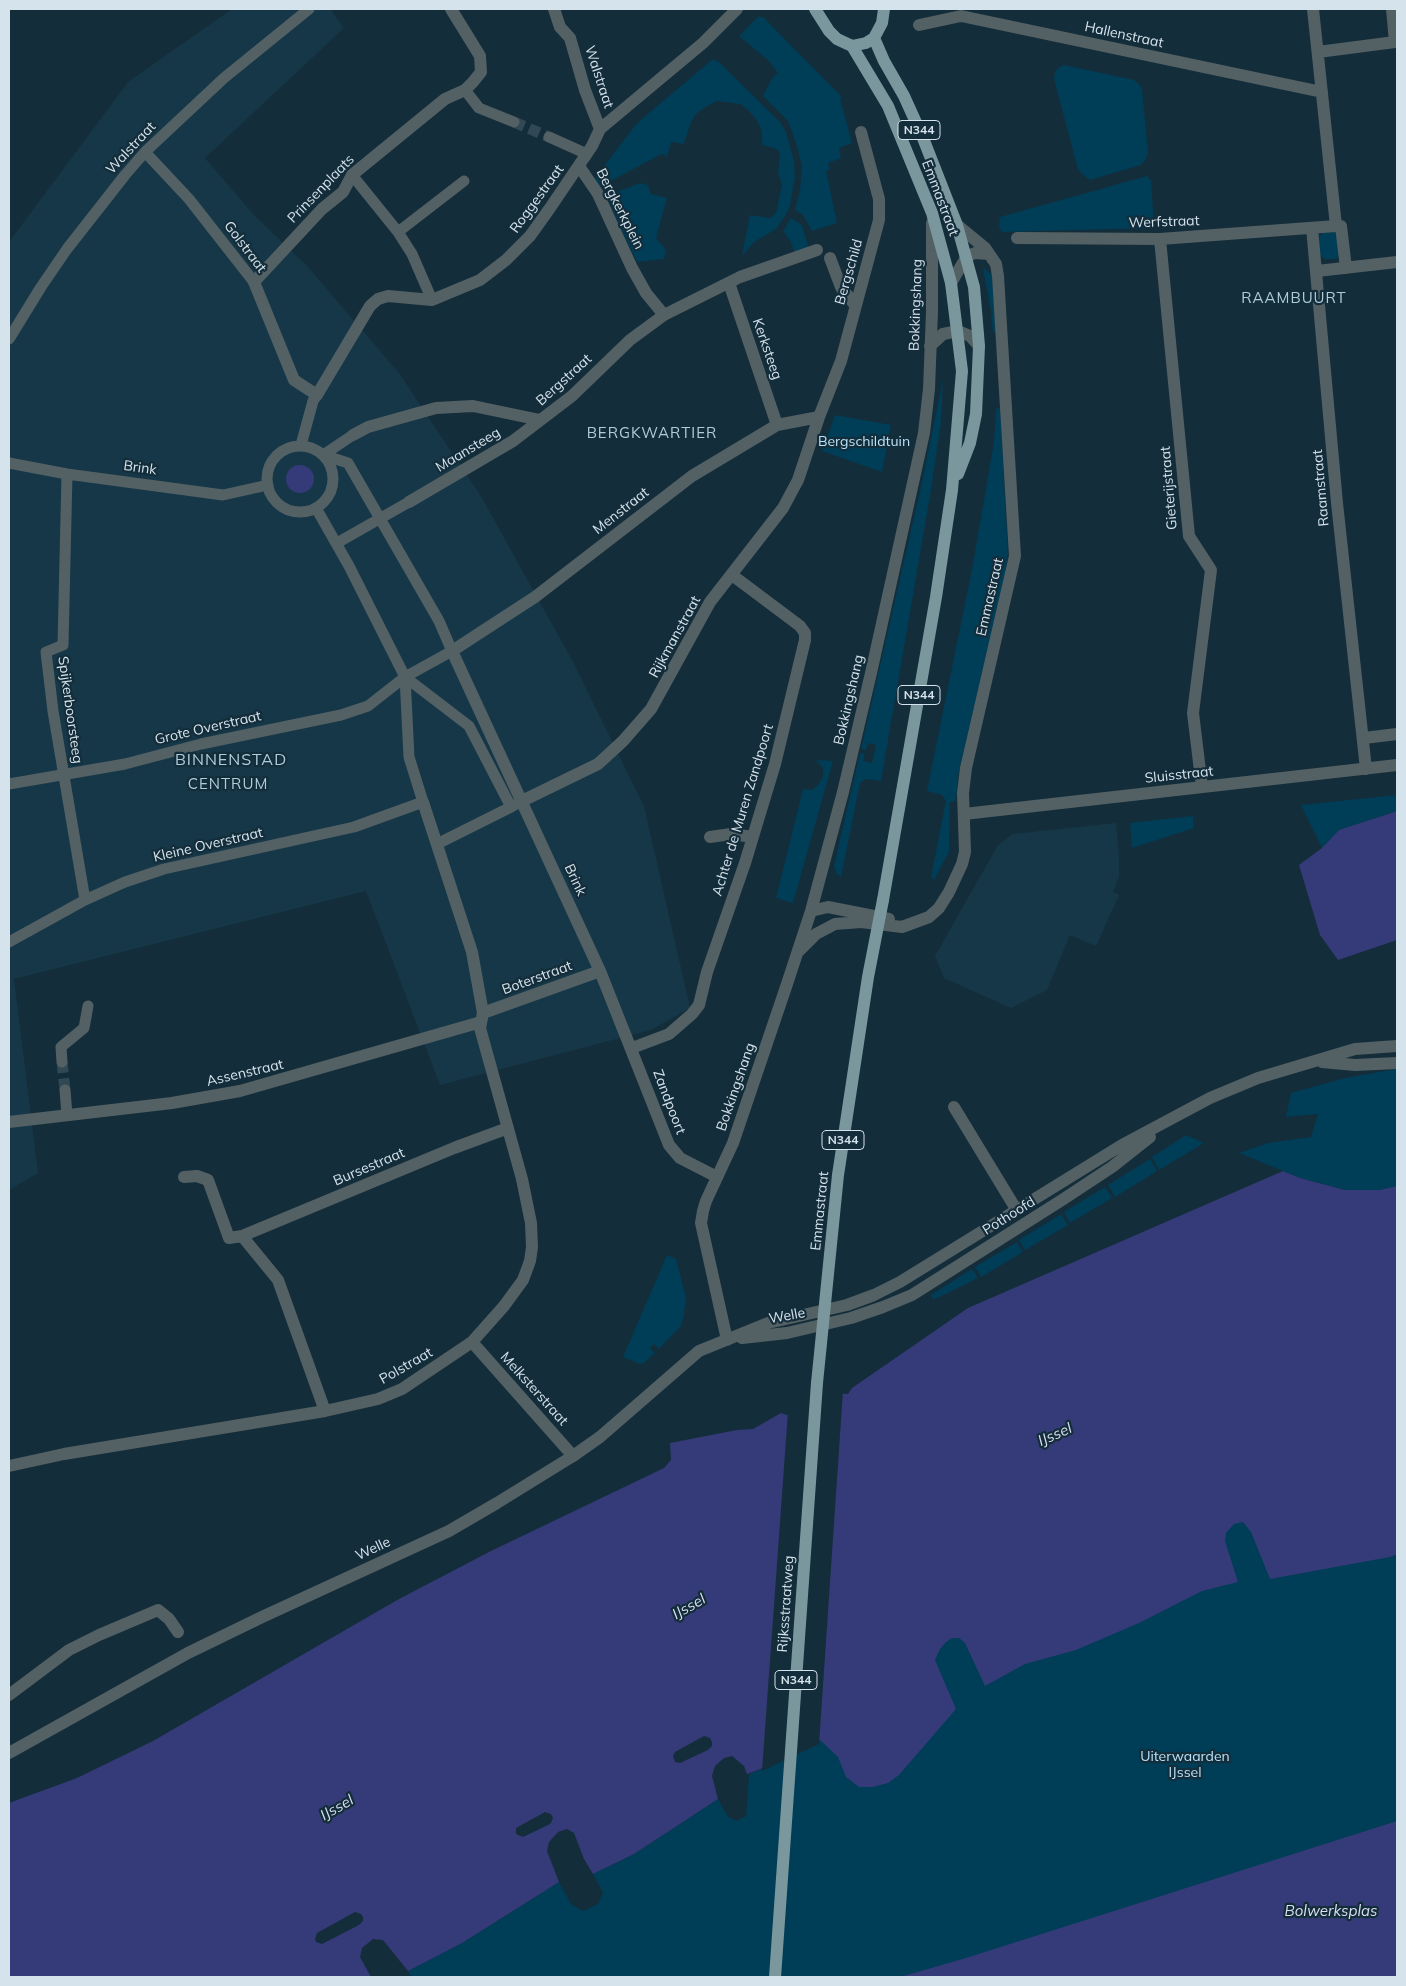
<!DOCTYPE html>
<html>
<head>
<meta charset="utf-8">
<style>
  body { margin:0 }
  #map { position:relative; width:1406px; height:1986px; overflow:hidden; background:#142d3a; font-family:Mulish,sans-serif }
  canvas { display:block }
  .frame { position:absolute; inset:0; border:10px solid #d5e3ec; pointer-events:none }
</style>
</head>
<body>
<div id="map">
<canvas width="1406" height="1986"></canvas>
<div class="frame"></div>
</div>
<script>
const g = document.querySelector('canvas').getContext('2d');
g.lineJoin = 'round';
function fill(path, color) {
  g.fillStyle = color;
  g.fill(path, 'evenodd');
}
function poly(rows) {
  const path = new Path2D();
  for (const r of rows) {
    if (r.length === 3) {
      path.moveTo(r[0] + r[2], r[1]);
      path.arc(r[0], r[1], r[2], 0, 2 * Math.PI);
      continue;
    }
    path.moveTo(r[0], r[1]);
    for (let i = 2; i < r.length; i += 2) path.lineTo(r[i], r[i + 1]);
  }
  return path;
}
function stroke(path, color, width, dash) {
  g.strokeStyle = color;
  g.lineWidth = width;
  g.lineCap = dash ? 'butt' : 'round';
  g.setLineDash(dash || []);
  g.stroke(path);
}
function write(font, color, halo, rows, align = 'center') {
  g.font = font + ' Mulish,sans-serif';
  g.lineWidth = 4.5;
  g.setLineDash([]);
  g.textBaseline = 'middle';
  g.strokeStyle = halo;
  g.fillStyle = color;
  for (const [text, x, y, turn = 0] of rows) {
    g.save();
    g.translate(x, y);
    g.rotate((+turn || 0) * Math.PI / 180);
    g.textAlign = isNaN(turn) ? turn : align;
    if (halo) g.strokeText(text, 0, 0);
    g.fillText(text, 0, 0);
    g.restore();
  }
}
fill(poly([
  [232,9,330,9,344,28,205,158,254,215,307,266,399,373,482,498,573,662,644,806,690,1008,651,1030,440,1085,366,891,14,979,38,1173,9,1190,9,242,128,82],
  [1116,823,1119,857,1119,877,1113,892,1119,895,1096,946,1070,935,1047,990,1011,1008,944,978,935,956,998,845,1013,834]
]), '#163748');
fill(poly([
  [758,17,763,17,842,97,840,98,852,143,839,148,841,158,828,163,830,170,826,171,837,223,812,231,803,215,795,210,800,190,802,166,796,143,788,121,763,96,772,78,778,73,769,61,739,36],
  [713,59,719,62,780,122,786,132,794,161,795,177,790,206,785,216,776,229,754,242,742,256,750,215,770,218,776,213,782,185,778,172,780,154,777,149,762,145,762,131,756,119,747,109,740,104,717,101,704,108,696,114,691,122,684,144,671,142,667,157,662,154,599,187,595,178,637,123],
  [1064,65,1134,80,1139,84,1142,89,1148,153,1146,159,1141,165,1090,180,1083,175,1078,169,1054,79,1055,72,1058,68],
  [1147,176,1151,181,1154,225,1151,228,1002,232,999,227,1000,217],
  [640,183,648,185,651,194,667,198,656,238,666,250,664,259,637,262,606,196],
  [791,218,802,225,809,249,795,254,791,242,783,231],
  [1336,232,1340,255,1336,259,1324,259,1320,255,1319,237,1323,233],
  [984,268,992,275,996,333,993,332,991,310,983,269],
  [943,379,941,423,931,490,881,781,866,779,860,783,841,877,836,873,834,866,860,753,865,754,863,761,872,763,876,745,868,743,866,750,861,749,921,487],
  [1000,408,1008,553,1005,575,958,775,956,801,950,802,949,852,934,880,931,877,946,801,942,795,927,791,973,564,994,442,996,409],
  [835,415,891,425,882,472,822,451],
  [816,760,833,761,793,903,776,898,803,789,812,790,818,785,823,776,823,768],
  [1397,795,1397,811,1339,830,1322,848,1301,805],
  [1193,816,1194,828,1132,848,1130,823],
  [1397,1069,1397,1186,1380,1190,1345,1190,1300,1178,1239,1153,1268,1143,1311,1137,1318,1114,1286,1117,1291,1093,1345,1078],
  [1186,1135,1204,1143,1159,1170,1152,1157],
  [1150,1159,1157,1171,1115,1197,1108,1185],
  [1105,1187,1112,1198,1070,1223,1064,1212],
  [1061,1214,1068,1225,1025,1250,1019,1240],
  [1017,1242,1023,1252,981,1277,975,1267],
  [667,1255,676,1259,686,1298,683,1319,681,1326,659,1349,654,1344,650,1348,655,1353,644,1363,640,1364,623,1357],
  [972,1269,978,1278,933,1300,931,1295],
  [1397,1466,1397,1977,411,1977,408,1971,462,1943,559,1882,571,1904,583,1911,598,1904,603,1893,593,1874,634,1854,718,1799,728,1817,737,1821,746,1816,749,1774,774,1764,820,1740,951,1635,1234,1515]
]), '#003d57');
fill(poly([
  [300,479,14],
  [1397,811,1397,940,1338,960,1320,935,1299,865,1322,848,1339,830],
  [1283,1171,1300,1178,1345,1190,1380,1190,1397,1186,1397,1554,1390,1557,1270,1579,1251,1532,1243,1522,1234,1524,1226,1533,1225,1541,1238,1582,1202,1591,1139,1623,1076,1650,1025,1664,985,1686,965,1643,959,1638,952,1638,946,1642,940,1649,935,1660,956,1709,899,1775,888,1783,873,1787,859,1787,846,1777,838,1757,820,1740,774,1764,747,1774,744,1766,732,1756,724,1758,715,1766,712,1776,718,1799,634,1854,593,1874,584,1859,574,1833,567,1829,558,1832,549,1842,547,1851,559,1882,462,1943,408,1971,383,1940,373,1939,362,1948,360,1957,371,1977,9,1977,9,1803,77,1778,153,1741,399,1599,491,1551,664,1468,671,1460,670,1443,737,1430,753,1429,781,1413,786,1415,791,1414,812,1401,818,1392,848,1394,852,1388,968,1308],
  [1397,1821,1397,1977,900,1977,966,1958]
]), '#343b78');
fill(poly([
  [818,1390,843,1391,819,1744,762,1771,788,1412,792,1409,794,1398,812,1398],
  [704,1736,710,1738,712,1742,712,1746,708,1750,680,1763,675,1762,673,1756,675,1752],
  [545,1812,551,1814,553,1818,551,1823,548,1825,523,1837,516,1834,516,1828],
  [355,1912,361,1914,363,1917,363,1921,359,1925,322,1944,316,1942,315,1939,317,1933]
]), '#142d3a');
stroke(poly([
  [514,122,549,137],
  [62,1062,65,1090]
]), '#314855', 11, [11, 5.5]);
stroke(poly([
  [465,90,479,108,514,122],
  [549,137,587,154],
  [145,152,189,199,254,282],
  [352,175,398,232,412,254,432,300],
  [398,232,464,181],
  [9,339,41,287,67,249,125,175,145,152,224,78,309,9],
  [301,445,313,401,317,395],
  [300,479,33],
  [323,455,348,463,439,621,452,651],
  [323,455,353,435],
  [9,463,67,474,223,495,268,485],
  [67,474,63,645,46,652,53,711,85,900],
  [337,543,409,502],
  [405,677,469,726,511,807,522,801],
  [9,784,125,764,201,744,341,715,368,706,405,677,452,651],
  [437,844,511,807],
  [9,942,85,900,125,882,164,869,354,827,423,802,409,757,405,677,349,566,316,508],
  [62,1062,61,1047,84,1028,88,1006],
  [65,1090,67,1115]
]), '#536164', 11);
stroke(poly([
  [451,9,480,56,481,72,473,82,465,90,445,99,352,175,343,192,322,209,254,282,294,380,317,395,370,306,378,299,388,296,432,300,480,280,506,260,530,236,550,208,592,146,600,129,703,43,737,9],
  [554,9,560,27,570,38,585,90,600,129],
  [919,25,961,16,1322,92],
  [1318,52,1395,42,1392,9],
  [579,166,598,194,632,268,646,293,664,315],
  [1336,226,1341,226,1346,268],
  [1312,228,1337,503,1366,769],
  [1017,238,1160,239,1336,226,1313,9],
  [1160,239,1189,536,1211,570,1193,713,1202,787],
  [830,258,841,287,855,305],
  [1317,271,1397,262],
  [729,283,777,425],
  [353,435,368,427,436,408,473,406,540,420],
  [409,502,513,441,572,396,630,340,664,315,740,277,817,250],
  [1364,738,1397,734],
  [522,801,598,764,623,741,651,709,710,602,783,508,798,480,819,417,841,361,879,220,879,199,861,132],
  [964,814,1397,765],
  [710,837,731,834,753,837],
  [483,1013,600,971],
  [632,1048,669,1034,692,1014,699,1005,707,972,745,863,775,764,805,640,805,633,800,626,732,575],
  [954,1107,1016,1209],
  [9,1122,172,1103,240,1091,481,1022],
  [184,1177,197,1176,208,1180,229,1238,242,1236],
  [717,1177,680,1158,669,1145,600,971,452,651,535,597,692,476,777,425,819,417],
  [472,1342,573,1456],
  [325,1411,278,1280,242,1236,454,1148,508,1128],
  [9,1466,64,1454,325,1411,378,1399,402,1389,472,1342,504,1306,523,1280,530,1261,532,1247,531,1223,522,1179,480,1028,483,1013,472,952,423,802],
  [9,1695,69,1650,99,1635,158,1610,169,1619,178,1632]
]), '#536164', 12);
stroke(poly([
  [951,283,967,256,975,253,989,254],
  [930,346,943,334,958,331,970,336,979,346],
  [811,911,828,907,889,919],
  [799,951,816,934,835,924,861,922,902,927,929,917,939,908,949,892,962,864,965,852,963,793,966,768,1015,556,998,276,996,264,985,248,957,225],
  [1322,1062,1355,1065,1397,1063],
  [742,1338,787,1333,851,1318,883,1307,912,1295,1062,1200,1112,1167,1150,1137],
  [727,1340,701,1223,703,1211,706,1201,733,1143,786,987,811,911,843,792,871,673,924,433,929,389,932,312,932,223],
  [9,1753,188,1653,262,1617,449,1531,497,1503,573,1456,600,1437,699,1351,768,1323,847,1305,874,1295,900,1282,1122,1145,1210,1098,1258,1078,1355,1049,1397,1046]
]), '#536164', 12);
stroke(poly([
  [815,9,829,31,837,39,852,46,866,43,874,38,882,23,884,9],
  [874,38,884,61,904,96,923,138,957,225,974,287,979,346,976,414,970,443,958,474],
  [852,46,888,106,932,213,951,283,962,371,952,490,936,597,883,900],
  [775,1977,817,1383]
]), '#7b979e', 12);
stroke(poly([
  [817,1383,838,1175,868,977,883,900]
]), '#7b979e', 12);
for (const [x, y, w] of [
  [919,130,42],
  [919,695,42],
  [843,1140,42],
  [796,1680,42]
]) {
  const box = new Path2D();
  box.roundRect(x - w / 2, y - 9.5, w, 19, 4);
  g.fillStyle = '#142d3a';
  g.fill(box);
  stroke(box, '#d5e3ec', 1);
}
write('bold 12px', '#d5e3ec', null, [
  ["N344",919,130],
  ["N344",919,695],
  ["N344",843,1140],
  ["N344",796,1680]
]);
write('14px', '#d5e3ec', '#142d3a', [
  ["Hallenstraat",1124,35,12],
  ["Walstraat",599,77,72],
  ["Walstraat",131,148,-47],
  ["Prinsenplaats",321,189,-46],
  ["Emmastraat",940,198,69],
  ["Roggestraat",537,199,-54],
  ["Bergkerkplein",620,209,63],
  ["Werfstraat",1164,222,-2],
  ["Golstraat",245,247,53],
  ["Bergschild",849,272,-74],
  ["Bokkingshang",916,305,-88],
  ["Kerksteeg",767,349,71],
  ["Bergstraat",564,380,-42],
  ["Maansteeg",468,450,-31],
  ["Brink",140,468,8],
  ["Gieterijstraat",1169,488,-95],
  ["Raamstraat",1321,488,-95],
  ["Menstraat",621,511,-38],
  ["Emmastraat",990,597,-77],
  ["Rijkmanstraat",675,637,-61],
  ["Bokkingshang",849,700,-77],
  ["Spijkerboorsteeg",70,710,82],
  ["Grote Overstraat",208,728,-13],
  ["Sluisstraat",1179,775,-6],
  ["Achter de Muren Zandpoort",743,810,-73],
  ["Kleine Overstraat",208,845,-13],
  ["Brink",575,880,65],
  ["Boterstraat",537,978,-20],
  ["Assenstraat",245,1073,-13],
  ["Bokkingshang",736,1087,-71],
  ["Zandpoort",669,1102,69],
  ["Bursestraat",369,1167,-23],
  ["Emmastraat",820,1211,-84],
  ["Pothoofd",1009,1216,-32],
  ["Welle",787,1316,-10],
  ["Polstraat",406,1366,-30],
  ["Melksterstraat",534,1389,48],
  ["Welle",373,1549,-25],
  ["Rijksstraatweg",786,1604,-86]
]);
write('14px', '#b9e1f9', '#142d3a', [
  ["Bergschildtuin",864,442],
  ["Uiterwaarden",1185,1757],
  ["IJssel",1185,1773]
]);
g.letterSpacing = '1px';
write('15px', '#afccdd', '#142d3a', [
  ["RAAMBUURT",1294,298],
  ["BERGKWARTIER",652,433],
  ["CENTRUM",228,784]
]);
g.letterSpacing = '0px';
write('italic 15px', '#dbdff2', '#142d3a', [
  ["IJssel",1055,1435,-24],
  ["IJssel",689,1607,-30],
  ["IJssel",337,1808,-30],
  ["Bolwerksplas",1331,1911]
]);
g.letterSpacing = '1px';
write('16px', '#afccdd', '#142d3a', [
  ["BINNENSTAD",231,760]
]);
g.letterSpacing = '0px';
</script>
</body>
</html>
